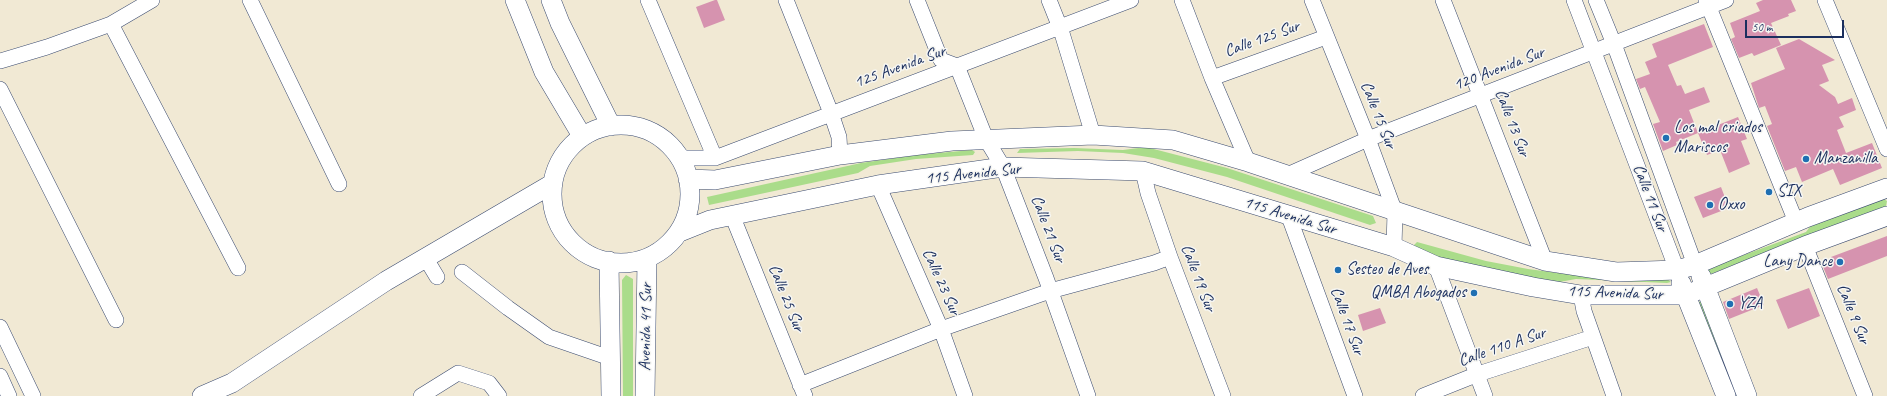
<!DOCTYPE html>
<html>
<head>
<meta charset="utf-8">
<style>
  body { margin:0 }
  #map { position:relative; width:1887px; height:396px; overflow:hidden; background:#f1e9d4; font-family:Caveat,sans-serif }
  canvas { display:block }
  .scale { position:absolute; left:1745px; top:20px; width:99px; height:18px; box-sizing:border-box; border:2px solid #1b2f5e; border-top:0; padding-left:5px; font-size:12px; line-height:14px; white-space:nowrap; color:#1b2f5e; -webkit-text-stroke:3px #f6f6f2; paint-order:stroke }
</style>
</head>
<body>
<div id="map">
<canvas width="1887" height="396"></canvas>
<div class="scale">50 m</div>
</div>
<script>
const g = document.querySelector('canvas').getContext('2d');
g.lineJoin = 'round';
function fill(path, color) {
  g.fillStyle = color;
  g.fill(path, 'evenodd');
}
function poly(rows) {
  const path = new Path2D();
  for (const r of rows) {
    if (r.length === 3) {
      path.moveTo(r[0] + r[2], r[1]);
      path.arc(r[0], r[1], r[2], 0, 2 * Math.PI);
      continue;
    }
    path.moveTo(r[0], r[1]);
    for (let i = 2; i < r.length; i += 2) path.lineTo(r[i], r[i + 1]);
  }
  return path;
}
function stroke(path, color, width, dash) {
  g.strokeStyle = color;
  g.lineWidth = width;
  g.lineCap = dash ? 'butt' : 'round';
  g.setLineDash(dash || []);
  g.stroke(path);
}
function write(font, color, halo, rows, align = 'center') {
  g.font = font + ' Caveat,sans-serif';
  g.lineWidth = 3;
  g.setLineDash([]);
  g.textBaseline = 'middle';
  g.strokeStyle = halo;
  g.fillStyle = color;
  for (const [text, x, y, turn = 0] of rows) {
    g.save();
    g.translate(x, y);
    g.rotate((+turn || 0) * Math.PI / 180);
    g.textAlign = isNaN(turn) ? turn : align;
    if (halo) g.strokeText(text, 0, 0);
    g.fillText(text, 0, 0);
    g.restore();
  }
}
fill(poly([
  [1146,147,1227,168,1373,216,1376,223,1370,225,1227,177,1154,158,1123,153,1078,151,1017,153,1020,149,1074,148,1123,150],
  [972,150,975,152,973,155,916,159,870,166,858,173,709,205,707,197,861,163,916,155],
  [1882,198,1887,201,1886,206,1708,275,1706,269,1806,232,1812,224],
  [1417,242,1486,261,1528,269,1558,273,1667,279,1671,282,1667,283,1576,279,1554,283,1451,261,1416,250,1414,245],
  [626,275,633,279,633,396,623,396,622,280],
  [1703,301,1740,396,1735,396,1698,302]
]), '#aadc8a');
fill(poly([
  [715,0,717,0,725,20,704,28,696,7],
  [1763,0,1791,0,1796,11,1788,14,1789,16,1771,23,1781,45,1754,56,1752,53,1739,58,1731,39,1735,37,1730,23,1760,11,1756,3],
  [1704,24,1713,47,1668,65,1677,86,1681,85,1685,94,1704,87,1710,102,1689,110,1698,133,1676,142,1677,145,1663,151,1653,124,1660,122,1645,87,1640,89,1636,79,1650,74,1645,62,1657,57,1652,44],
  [1799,39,1835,60,1822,65,1829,81,1819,85,1835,97,1838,104,1852,98,1856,110,1839,117,1844,127,1837,130,1846,153,1872,143,1882,168,1840,185,1833,169,1802,182,1796,167,1785,171,1767,126,1772,124,1765,106,1759,108,1751,83,1785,69,1776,48],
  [1738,117,1747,139,1741,141,1750,164,1729,173,1720,150,1707,155,1698,133],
  [1721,187,1729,208,1703,218,1694,197],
  [1887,236,1887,256,1828,279,1822,264,1832,260,1831,257],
  [1757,288,1764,305,1729,319,1723,302],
  [1809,288,1820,316,1788,329,1776,300],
  [1380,308,1386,323,1363,331,1358,315]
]), '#d693af');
const minor = poly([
  [250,0,339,184],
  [648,0,715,158],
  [786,0,831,113,839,137,840,155],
  [917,0,941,60,957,66,986,139,1003,167,1046,278,1088,396],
  [1049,0,1061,30,1093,135],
  [1182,0,1212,78,1248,162],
  [1312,0,1368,139,1395,212,1394,247],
  [1443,0,1545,261],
  [1574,0,1677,270],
  [1596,0,1614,44,1695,265],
  [1706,0,1796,222],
  [1825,0,1887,149],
  [111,24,238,268],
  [0,61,47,47,111,24,152,0],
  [1212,78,1326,37],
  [0,89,116,320],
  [680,158,715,158,1131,0],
  [1143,171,1148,193,1170,257,1223,396],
  [1287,175,1368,139,1726,0],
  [878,185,941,329,965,396],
  [1288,214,1355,396],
  [732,215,805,396],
  [1805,246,1865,396],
  [425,257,437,277],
  [1436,266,1485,396],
  [462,272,508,308,549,337,610,358],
  [1581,295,1584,311,1614,396],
  [0,327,33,396],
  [0,376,9,396],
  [800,385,941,329,1050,291,1154,263,1170,257],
  [421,396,458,373,489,383,499,396],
  [1423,396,1478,374,1593,337]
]);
const major = poly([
  [515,0,544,72,582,136],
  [551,0,560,23,611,126],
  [621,194,69],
  [688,179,715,180,840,155,952,141,1093,135,1173,140,1248,162,1545,261,1616,272,1677,270,1695,265,1808,217,1887,188],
  [680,232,710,220,878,185,1003,167,1143,171,1394,247,1436,266,1533,287,1581,295,1686,295,1805,246,1887,216],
  [609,261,611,396],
  [1701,276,1747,396],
  [1681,283,1726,396],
  [202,396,232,383,386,281,552,184],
  [645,396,647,258]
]);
stroke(minor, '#3b4b70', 16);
stroke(major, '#3b4b70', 20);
stroke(minor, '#fff', 15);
stroke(major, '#fff', 19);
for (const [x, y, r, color] of [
  [1666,138,4,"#1f6fb2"],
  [1806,159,4,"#1f6fb2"],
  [1769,192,4,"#1f6fb2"],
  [1710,205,4,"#1f6fb2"],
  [1840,262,4,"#1f6fb2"],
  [1338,270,4,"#1f6fb2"],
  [1474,293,4,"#1f6fb2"],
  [1730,304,4,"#1f6fb2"]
]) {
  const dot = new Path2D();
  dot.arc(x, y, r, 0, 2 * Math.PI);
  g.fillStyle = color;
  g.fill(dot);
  stroke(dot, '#f6f6f2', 1.5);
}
write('17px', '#1b2f5e', '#f6f6f2', [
  ["Calle 125 Sur",1262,39,-20],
  ["125 Avenida Sur",900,67,-20],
  ["120 Avenida Sur",1499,69,-21],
  ["Calle 15 Sur",1378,115,68],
  ["Calle 13 Sur",1512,123,69],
  ["115 Avenida Sur",973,174,-6],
  ["Calle 11 Sur",1650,198,69],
  ["115 Avenida Sur",1290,216,17],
  ["Calle 21 Sur",1048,229,69],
  ["Calle 19 Sur",1198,278,69],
  ["Calle 23 Sur",941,282,66],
  ["115 Avenida Sur",1615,293,2],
  ["Calle 25 Sur",786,298,68],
  ["Calle 9 Sur",1853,314,68],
  ["Calle 17 Sur",1347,321,70],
  ["Avenida 41 Sur",646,327,-89],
  ["Calle 110 A Sur",1502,347,-19]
]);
write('17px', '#1b2f5e', '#f6f6f2', [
  ["Los mal criados",1674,128],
  ["Mariscos",1674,148],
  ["Manzanilla",1814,159],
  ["SIX",1777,192],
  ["Oxxo",1718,205],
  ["Lany Dance",1832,262,"right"],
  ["Sesteo de Aves",1346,270],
  ["QMBA Abogados",1466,293,"right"],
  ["YZA",1738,304]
], 'left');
</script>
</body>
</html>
